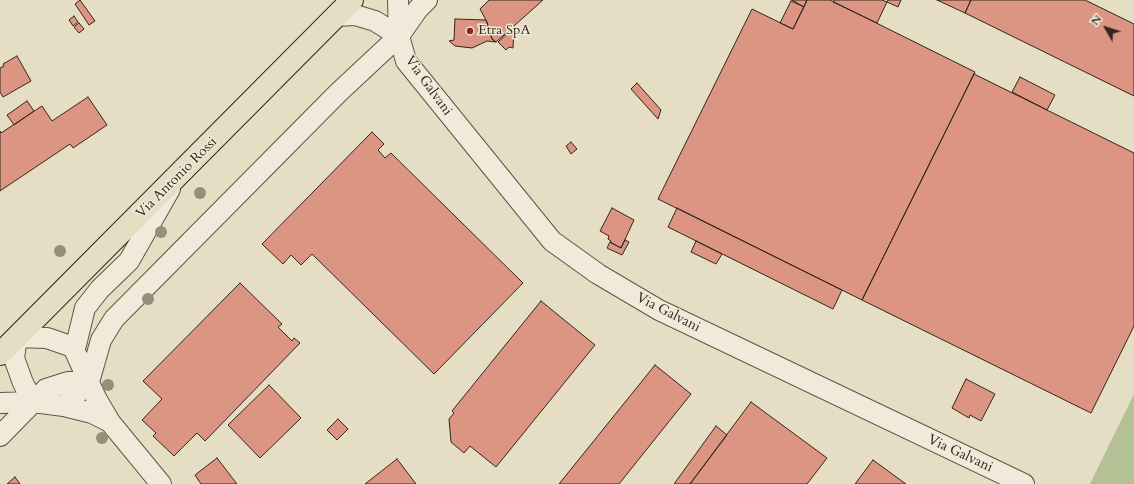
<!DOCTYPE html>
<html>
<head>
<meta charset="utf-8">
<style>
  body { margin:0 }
  #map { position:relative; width:1134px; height:484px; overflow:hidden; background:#e6dec4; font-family:Cardo,serif }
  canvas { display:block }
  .north { position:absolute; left:1086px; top:8px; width:40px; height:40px; -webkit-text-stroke:3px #efead9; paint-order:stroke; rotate:309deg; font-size:11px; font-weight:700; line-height:16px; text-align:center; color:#33261c }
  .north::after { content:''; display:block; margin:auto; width:14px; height:18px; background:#33261c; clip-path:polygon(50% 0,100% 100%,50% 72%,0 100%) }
</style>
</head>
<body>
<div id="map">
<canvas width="1134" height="484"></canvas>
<div class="north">N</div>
</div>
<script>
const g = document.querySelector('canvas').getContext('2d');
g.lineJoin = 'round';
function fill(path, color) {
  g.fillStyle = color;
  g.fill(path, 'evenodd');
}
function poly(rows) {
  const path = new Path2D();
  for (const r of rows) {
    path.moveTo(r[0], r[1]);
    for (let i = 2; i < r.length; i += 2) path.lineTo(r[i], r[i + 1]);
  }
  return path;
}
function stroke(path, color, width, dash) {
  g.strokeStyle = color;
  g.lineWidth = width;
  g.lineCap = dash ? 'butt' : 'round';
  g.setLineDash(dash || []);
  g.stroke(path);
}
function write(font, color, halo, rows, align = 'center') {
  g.font = font + ' Cardo,serif';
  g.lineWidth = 3;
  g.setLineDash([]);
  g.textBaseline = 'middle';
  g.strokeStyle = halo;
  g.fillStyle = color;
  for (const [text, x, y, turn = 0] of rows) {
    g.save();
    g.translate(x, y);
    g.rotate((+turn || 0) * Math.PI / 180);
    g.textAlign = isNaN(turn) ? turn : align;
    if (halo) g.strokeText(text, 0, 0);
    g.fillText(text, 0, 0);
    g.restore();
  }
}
fill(poly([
  [1134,394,1134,484,1090,484]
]), '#b4c195');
const building = poly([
  [80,0,95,21,89,25,75,4,80,0],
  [489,0,543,0,496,42,492,39,487,22,480,9,489,0],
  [792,0,807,0,804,7,792,0],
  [807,0,830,0,975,72,862,300,658,199,752,9,793,29,807,0],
  [834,0,882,0,887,2,877,23,833,2,834,0],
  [888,0,901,0,898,7,887,2,888,0],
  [937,0,971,0,965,13,937,0],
  [971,0,1085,0,1134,24,1134,96,965,13,971,0],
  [791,1,804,7,793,29,780,23,791,1],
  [74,16,78,22,73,26,69,20,74,16],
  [455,19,486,20,492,39,496,42,487,41,472,48,455,46,449,41,454,40,455,19],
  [79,23,84,29,79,33,74,27,79,23],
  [514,27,513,48,509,47,506,50,498,42,514,27],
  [17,56,31,81,3,97,0,92,0,68,4,66,3,64,17,56],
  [974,74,1134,153,1134,326,1091,413,862,300,974,74],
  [1020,77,1055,95,1047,110,1012,92,1020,77],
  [637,83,661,110,658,119,631,89,637,83],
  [88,97,107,125,73,148,70,144,0,191,0,131,1,133,42,106,52,121,88,97],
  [27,101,34,111,14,125,7,115,27,101],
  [372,132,384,144,378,150,385,158,391,153,523,283,434,374,312,254,301,265,291,255,283,264,262,244,372,132],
  [571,142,577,149,571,154,566,146,571,142],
  [612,208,634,220,621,248,610,242,611,241,608,239,609,236,600,231,612,208],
  [677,208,842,290,833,309,668,227,677,208],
  [625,240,629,242,622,255,607,248,610,242,621,248,625,240],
  [696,241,722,254,716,264,691,252,696,241],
  [240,283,282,324,278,327,292,341,294,338,300,343,205,441,197,433,174,456,153,436,156,433,142,420,162,399,143,381,240,283],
  [541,301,595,345,496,467,470,446,464,453,451,442,449,419,454,413,452,411,541,301],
  [655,365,691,394,619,484,559,484,655,365],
  [966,379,995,394,981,421,970,415,969,418,952,408,966,379],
  [269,385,301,418,260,458,228,425,269,385],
  [751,402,827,458,807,484,690,484,751,402],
  [338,419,348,429,337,440,327,430,338,419],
  [716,426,727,435,690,484,674,484,716,426],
  [217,458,237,484,201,484,195,475,217,458],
  [397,459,416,484,365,484,397,459],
  [873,460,906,484,855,484,873,460],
  [15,477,20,484,7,484,15,477]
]);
fill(building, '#dc9582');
stroke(building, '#33261c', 1);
const minor = poly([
  [398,0,399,36,406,61,552,241,598,274,659,310,1024,484],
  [336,16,355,15,375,21,399,36],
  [33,402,23,383,14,358,17,337,47,338,73,347],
  [0,403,33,402,64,406,92,413,110,422],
  [64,406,89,382,101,340,114,319,338,93,399,36,418,9,427,0],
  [0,436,46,389,68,382,89,382],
  [161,484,110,422,96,398,73,347,76,345,85,308,100,289,129,261,170,189]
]);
const primary = poly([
  [0,354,352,0]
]);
stroke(minor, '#605446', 22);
stroke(primary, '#33261c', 24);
stroke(minor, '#efead9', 20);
stroke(primary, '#e6dec4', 22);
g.fillStyle = '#958e78';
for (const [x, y] of [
  [200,193],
  [161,232],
  [60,251],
  [148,299],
  [108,385],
  [102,438]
]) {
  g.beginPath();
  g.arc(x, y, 6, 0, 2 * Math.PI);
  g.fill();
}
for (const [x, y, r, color] of [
  [470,31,4,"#8f2418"]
]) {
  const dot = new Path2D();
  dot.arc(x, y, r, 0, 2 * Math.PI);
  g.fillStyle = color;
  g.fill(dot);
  stroke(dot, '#efead9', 1.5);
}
write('14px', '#33261c', '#efead9', [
  ["Etra SpA",478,31]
], 'left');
write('14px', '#33261c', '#efead9', [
  ["Via Galvani",428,86,54],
  ["Via Antonio Rossi",177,178,-45],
  ["Via Galvani",668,313,27],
  ["Via Galvani",960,454,25]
]);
</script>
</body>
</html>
